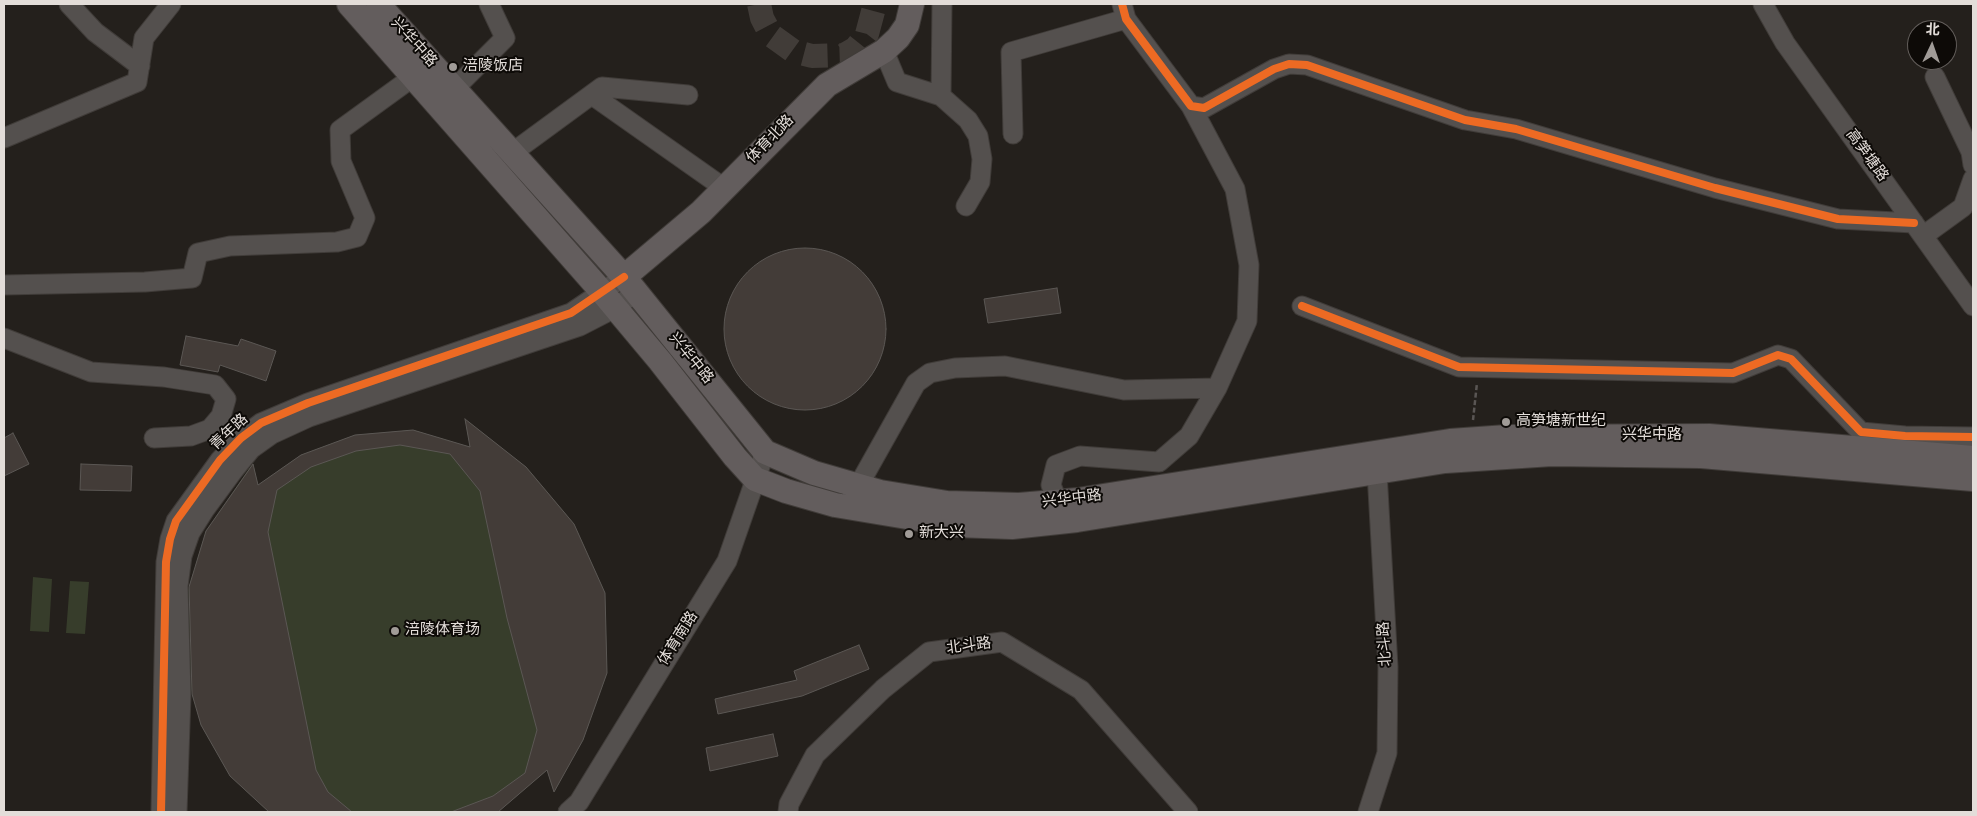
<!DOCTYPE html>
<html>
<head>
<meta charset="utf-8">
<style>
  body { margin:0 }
  #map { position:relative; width:1977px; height:816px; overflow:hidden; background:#24201c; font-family:Overpass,"Noto Sans SC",sans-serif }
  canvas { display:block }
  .frame { position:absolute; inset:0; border:5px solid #e3ddd9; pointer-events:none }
  .north { position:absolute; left:1907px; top:20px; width:50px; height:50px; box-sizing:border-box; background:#0d0a07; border:1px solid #635e5b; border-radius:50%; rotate:3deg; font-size:14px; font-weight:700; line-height:20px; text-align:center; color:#e3ddd9 }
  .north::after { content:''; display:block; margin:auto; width:18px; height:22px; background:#a09b97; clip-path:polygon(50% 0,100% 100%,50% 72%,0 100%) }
</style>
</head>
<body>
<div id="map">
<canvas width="1977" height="816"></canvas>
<div class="frame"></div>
<div class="north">北</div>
</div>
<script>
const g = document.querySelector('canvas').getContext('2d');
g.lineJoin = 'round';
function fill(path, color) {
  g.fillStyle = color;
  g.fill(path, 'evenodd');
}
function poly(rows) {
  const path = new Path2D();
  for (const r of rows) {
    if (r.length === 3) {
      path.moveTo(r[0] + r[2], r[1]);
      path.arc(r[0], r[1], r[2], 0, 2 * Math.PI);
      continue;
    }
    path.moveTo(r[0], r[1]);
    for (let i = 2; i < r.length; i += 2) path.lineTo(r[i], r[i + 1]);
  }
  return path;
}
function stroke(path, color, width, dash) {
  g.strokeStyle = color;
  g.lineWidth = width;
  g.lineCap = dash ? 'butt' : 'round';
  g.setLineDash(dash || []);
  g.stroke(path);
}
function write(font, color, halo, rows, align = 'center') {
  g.font = font + ' Overpass,"Noto Sans SC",sans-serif';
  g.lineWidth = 4;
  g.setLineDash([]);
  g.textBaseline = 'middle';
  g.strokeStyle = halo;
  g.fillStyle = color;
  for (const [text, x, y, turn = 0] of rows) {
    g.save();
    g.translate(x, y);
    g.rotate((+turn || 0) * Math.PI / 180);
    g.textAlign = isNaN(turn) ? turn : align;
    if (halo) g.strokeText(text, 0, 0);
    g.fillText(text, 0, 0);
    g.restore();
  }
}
fill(poly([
  [465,419,526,467,574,524,605,593,607,673,583,740,554,792,547,770,498,812,269,812,230,776,201,725,183,661,185,600,206,531,253,463,258,485,301,455,355,435,413,430,470,447],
  [33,577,52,579,49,632,30,631],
  [70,581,89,582,85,634,66,633]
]), '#373d2b');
const building = poly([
  [805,329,81],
  [1057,288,1061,313,988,323,984,299,1057,288],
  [186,336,238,346,241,339,276,351,266,381,220,365,218,372,180,365,186,336],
  [465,419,526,467,574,524,605,593,607,673,583,740,554,792,547,770,498,812,451,812,493,796,525,773,537,730,507,618,480,491,450,454,400,445,356,451,311,467,277,490,268,532,316,770,328,792,352,812,269,812,230,776,201,725,192,694,189,587,206,531,253,464,258,485,301,455,355,435,413,430,470,447,465,419],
  [13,433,29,464,4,476,4,438,13,433],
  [81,464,132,466,131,491,80,490,81,464],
  [859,645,869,669,802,696,718,714,715,699,797,680,794,671,859,645],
  [773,734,778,756,710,771,706,748,773,734]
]);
fill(building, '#433c38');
stroke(building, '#5b5754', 1);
stroke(poly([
  [759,4,762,18,771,35,793,51,812,56,844,55,856,48,867,34,875,4]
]), '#413c38', 24, [24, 12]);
const minor = poly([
  [69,4,95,32,140,66],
  [1122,4,1126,19,1191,106,1204,108,1274,69,1289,64,1307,65,1465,120,1516,129,1715,188,1838,219,1914,223],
  [1763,4,1785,43,1973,306],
  [884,51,897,82,941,96,968,120,978,136,982,159,980,182,966,206],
  [1935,77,1971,152,1973,165],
  [455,88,505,38,489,4],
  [592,95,724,188],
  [941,96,942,4],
  [1013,134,1011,52,1126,19],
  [4,138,137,82,144,38,171,4],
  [512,153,602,87,688,95],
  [1923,236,1963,207,1973,179],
  [4,285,145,282,192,278,198,253,230,246,337,242,357,237,365,218,341,161,340,130,413,77],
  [1302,306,1459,367,1733,373,1778,355,1791,359,1861,432,1905,436,1973,437],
  [4,338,91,372,164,377,215,385,226,399,221,416,210,429,191,436,154,438],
  [852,497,916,383,930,373,955,368,1005,366,1124,390,1217,388],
  [1060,513,1058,502,1051,485,1056,465,1080,456,1159,462,1189,436,1217,388,1247,321,1249,265,1235,189,1191,106],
  [161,812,166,562,170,539,176,521,220,460,241,438,261,423,308,403,571,313,624,277],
  [177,812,181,695,178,586,182,556,190,533,205,509,233,471,251,449,272,434,309,417,580,326,615,308,636,292],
  [568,812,579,802,727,561,765,452],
  [788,812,789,804,815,755,883,689,929,652,1002,642,1081,690,1188,812],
  [1368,812,1387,753,1388,667,1377,472]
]);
const major = poly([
  [349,4,603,293,660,361,735,457,755,479,786,491,835,505,955,525,1012,527,1077,520,1445,461,1552,454,1701,456,1973,479],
  [378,4,624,277,765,452,814,473,880,492,947,503,1019,505,1078,500,1450,441,1507,437,1709,436,1973,458],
  [624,277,701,212,827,85,884,51,898,38,907,25,912,4]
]);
stroke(minor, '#403c39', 21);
stroke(major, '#403c39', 26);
stroke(poly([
  [1473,420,1477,383]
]), '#5a5654', 2.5, [5, 2.5]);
stroke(minor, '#54504e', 19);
stroke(major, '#635d5d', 24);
stroke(poly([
  [1122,4,1126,19,1191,106,1204,108,1274,69,1289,64,1307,65,1465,120,1516,129,1715,188,1838,219,1914,223],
  [1302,306,1459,367,1733,373,1778,355,1791,359,1861,432,1905,436,1973,437],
  [161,812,166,562,170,539,176,521,220,460,241,438,261,423,308,403,571,313,624,277]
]), '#ed6a23', 8);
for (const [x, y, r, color] of [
  [453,67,5,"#a09b97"],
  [1506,422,5,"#a09b97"],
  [909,534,5,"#a09b97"],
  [395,631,5,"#a09b97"]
]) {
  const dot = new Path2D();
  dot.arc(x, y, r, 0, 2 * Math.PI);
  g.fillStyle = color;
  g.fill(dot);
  stroke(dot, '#0d0a07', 2);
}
write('15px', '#e3ddd9', '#0d0a07', [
  ["兴华中路",413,43,48],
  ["体育北路",771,140,-46],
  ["高笋塘路",1866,156,54],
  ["兴华中路",690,359,51],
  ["青年路",230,433,-43],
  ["兴华中路",1652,436],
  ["兴华中路",1072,500,-7],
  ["体育南路",679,639,-58],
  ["北斗路",1386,644,-93],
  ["北斗路",969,647,-7]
]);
write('15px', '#e3ddd9', '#0d0a07', [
  ["涪陵饭店",463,67],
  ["高笋塘新世纪",1516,422],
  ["新大兴",919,534],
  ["涪陵体育场",405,631]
], 'left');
</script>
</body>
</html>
